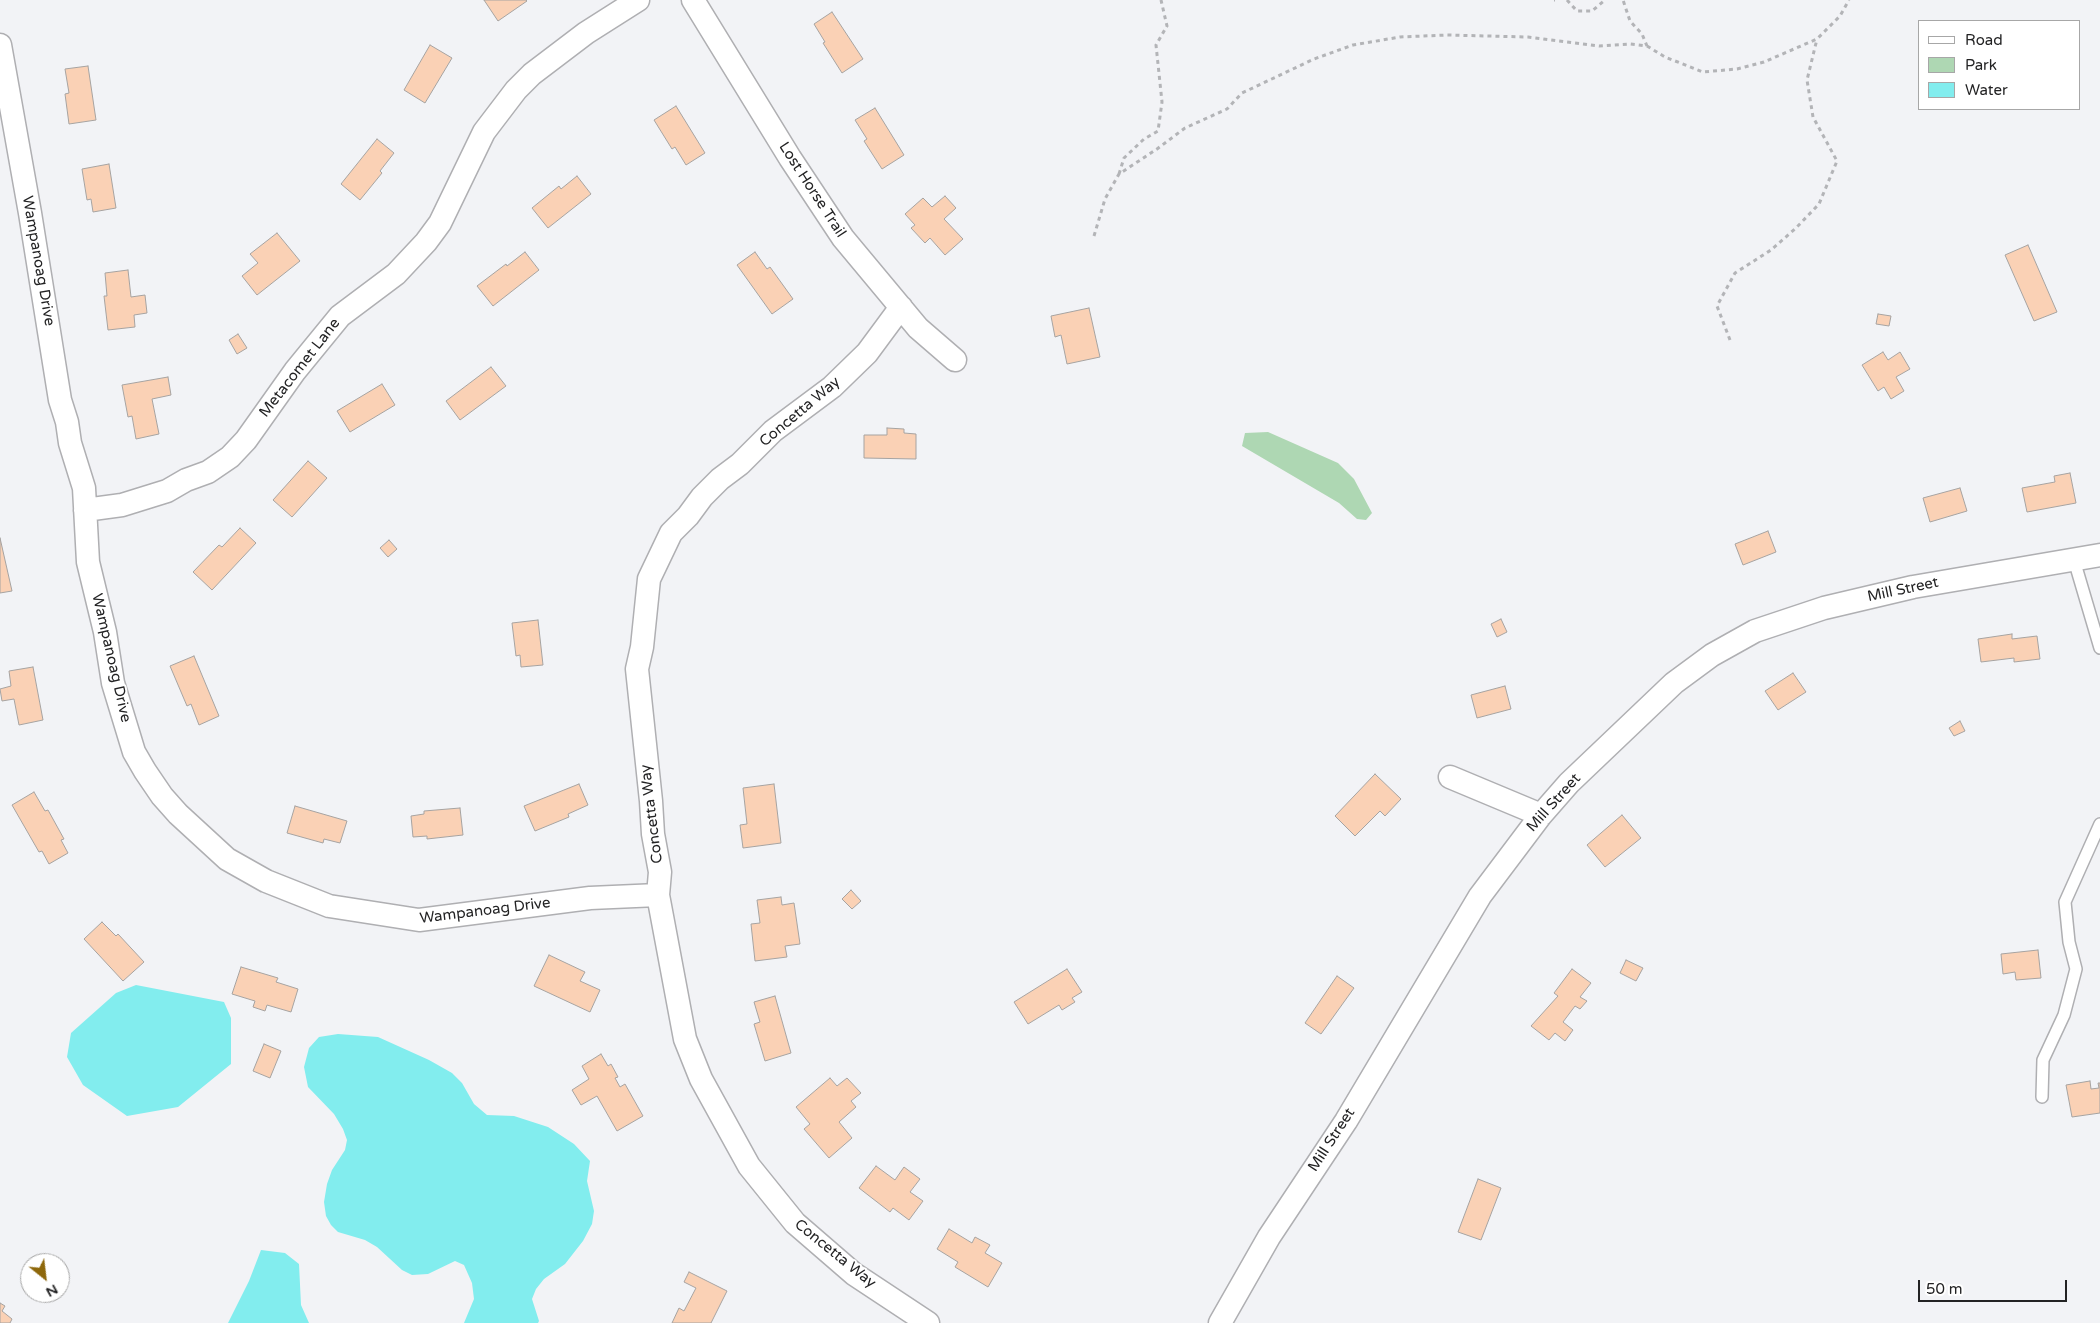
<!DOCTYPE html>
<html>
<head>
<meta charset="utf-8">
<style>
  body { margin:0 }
  #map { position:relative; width:2100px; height:1323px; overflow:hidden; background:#f2f3f6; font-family:"Varela Round",sans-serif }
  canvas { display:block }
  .legend { position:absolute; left:1918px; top:20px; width:162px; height:90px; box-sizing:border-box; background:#fff; border:1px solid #a7a7a7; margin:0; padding:6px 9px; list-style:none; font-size:15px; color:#232324 }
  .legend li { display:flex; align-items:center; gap:10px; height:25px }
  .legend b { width:25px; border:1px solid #a7a7a7 }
  .north { position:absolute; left:20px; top:1253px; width:50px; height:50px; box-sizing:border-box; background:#fff; border:1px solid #a7a7a7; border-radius:50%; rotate:151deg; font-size:14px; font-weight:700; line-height:20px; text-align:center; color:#232324 }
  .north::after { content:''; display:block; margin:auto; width:18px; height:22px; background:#8e680c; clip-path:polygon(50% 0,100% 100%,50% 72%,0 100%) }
  .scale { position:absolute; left:1918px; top:1280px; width:149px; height:22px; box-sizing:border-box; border:2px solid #232324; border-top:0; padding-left:6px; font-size:15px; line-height:18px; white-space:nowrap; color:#232324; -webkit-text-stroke:4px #fff; paint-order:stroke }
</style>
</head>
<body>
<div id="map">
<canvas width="2100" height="1323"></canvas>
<ul class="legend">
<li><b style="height:6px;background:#fff"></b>Road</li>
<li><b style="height:14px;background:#aed7b3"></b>Park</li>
<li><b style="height:14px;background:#82edee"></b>Water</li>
</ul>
<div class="north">N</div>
<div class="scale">50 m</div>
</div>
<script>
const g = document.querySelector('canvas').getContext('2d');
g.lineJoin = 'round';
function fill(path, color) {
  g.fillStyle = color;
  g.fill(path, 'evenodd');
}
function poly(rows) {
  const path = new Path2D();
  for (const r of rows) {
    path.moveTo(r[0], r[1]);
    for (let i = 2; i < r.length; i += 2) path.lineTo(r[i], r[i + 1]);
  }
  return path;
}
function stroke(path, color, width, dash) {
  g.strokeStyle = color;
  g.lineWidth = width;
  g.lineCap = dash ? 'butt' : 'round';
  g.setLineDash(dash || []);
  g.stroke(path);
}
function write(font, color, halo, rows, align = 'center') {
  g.font = font + ' "Varela Round",sans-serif';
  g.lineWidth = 4;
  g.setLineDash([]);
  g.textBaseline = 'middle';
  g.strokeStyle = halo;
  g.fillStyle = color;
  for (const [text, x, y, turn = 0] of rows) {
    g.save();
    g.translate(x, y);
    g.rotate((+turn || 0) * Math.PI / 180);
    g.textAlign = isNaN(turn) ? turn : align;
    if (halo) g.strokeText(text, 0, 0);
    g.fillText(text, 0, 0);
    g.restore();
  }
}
fill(poly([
  [1268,432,1338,463,1354,479,1372,513,1366,520,1357,519,1339,503,1242,446,1245,433]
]), '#aed7b3');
fill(poly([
  [136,985,224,1002,231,1018,231,1064,178,1107,127,1116,83,1085,67,1057,71,1033,116,993],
  [338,1034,378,1037,429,1060,452,1073,462,1083,474,1104,487,1115,514,1116,548,1127,574,1144,590,1161,587,1181,594,1211,592,1224,583,1241,565,1264,544,1279,536,1289,532,1299,539,1321,538,1323,464,1323,474,1299,472,1283,464,1265,455,1261,428,1274,412,1275,402,1270,377,1247,365,1240,338,1232,331,1225,326,1216,324,1202,327,1184,332,1170,345,1150,347,1140,343,1129,334,1114,308,1087,304,1067,309,1048,319,1037],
  [261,1250,285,1253,299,1264,301,1305,309,1323,228,1323,249,1281]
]), '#82edee');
const building = poly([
  [484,0,526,0,527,1,498,21,484,0],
  [832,12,863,59,842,73,823,43,825,42,814,24,832,12],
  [430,45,452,58,425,103,404,90,430,45],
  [88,66,96,120,69,124,65,94,69,93,65,69,88,66],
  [676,106,705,153,686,165,675,147,672,149,654,120,676,106],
  [875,108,904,155,882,169,864,141,867,139,855,120,875,108],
  [377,139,394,153,380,171,382,173,360,200,341,184,377,139],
  [109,164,116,208,93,212,91,199,87,200,82,169,109,164],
  [577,176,591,194,548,228,532,208,559,186,561,189,577,176],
  [945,196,956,208,944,219,963,239,945,255,930,238,925,243,911,228,915,225,905,214,923,198,932,207,945,196],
  [277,233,300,261,257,295,242,276,258,263,250,254,277,233],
  [2028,245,2057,312,2034,321,2005,255,2028,245],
  [525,252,539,270,493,306,477,286,506,264,507,266,525,252],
  [755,252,767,269,770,267,793,299,772,314,737,265,755,252],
  [128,270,131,297,145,295,147,313,134,315,135,327,108,330,104,296,107,296,105,273,128,270],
  [1089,308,1100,357,1067,364,1061,335,1055,337,1051,316,1089,308],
  [1878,314,1891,316,1889,326,1876,324,1878,314],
  [238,334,247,348,237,354,229,340,238,334],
  [1883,352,1888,360,1900,352,1910,369,1896,377,1904,391,1891,399,1884,387,1878,391,1862,365,1883,352],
  [491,367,506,386,460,420,446,401,491,367],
  [168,377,171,395,152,399,159,434,136,439,132,416,128,417,122,385,168,377],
  [382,384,395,405,350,432,337,411,382,384],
  [887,428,904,429,904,433,916,434,916,459,864,458,864,435,887,435,887,428],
  [308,461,327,478,292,517,273,500,308,461],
  [2070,473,2076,503,2027,512,2022,488,2055,482,2054,476,2070,473],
  [1960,488,1967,511,1930,522,1923,498,1960,488],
  [240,528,256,543,212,590,193,572,219,545,222,547,240,528],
  [1768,531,1776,552,1743,565,1735,544,1768,531],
  [0,538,12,591,0,593,0,538],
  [389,540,397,549,388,557,380,548,389,540],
  [1501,619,1507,632,1497,637,1491,624,1501,619],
  [538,620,543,665,521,667,520,655,516,656,512,623,538,620],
  [2012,634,2012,639,2037,636,2040,659,2014,662,2014,658,1981,662,1978,639,2012,634],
  [194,656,219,716,199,725,191,704,187,706,170,666,194,656],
  [33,667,43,720,19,725,14,699,2,701,0,689,11,686,9,671,33,667],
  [1793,673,1806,692,1778,710,1765,691,1793,673],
  [1505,686,1511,709,1477,718,1471,695,1505,686],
  [1960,721,1965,731,1954,736,1949,728,1960,721],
  [1375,774,1401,799,1385,816,1380,811,1355,836,1335,816,1375,774],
  [579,784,588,805,568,814,569,817,535,831,524,806,579,784],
  [774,784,781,843,743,848,740,825,747,824,743,788,774,784],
  [34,792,45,811,48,810,64,839,61,840,68,853,49,864,42,851,39,852,12,805,34,792],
  [295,806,347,821,340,843,324,839,323,843,287,833,295,806],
  [460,808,463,835,427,839,427,836,413,837,411,816,424,814,424,811,460,808],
  [1622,815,1641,838,1605,867,1587,845,1622,815],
  [851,890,861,901,852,909,842,899,851,890],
  [781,897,782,905,794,903,800,944,785,946,787,957,755,961,751,924,760,923,757,900,781,897],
  [102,922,116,936,118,934,144,962,123,981,84,939,102,922],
  [2038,950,2041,978,2016,980,2015,972,2003,974,2001,954,2038,950],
  [549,955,585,972,580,981,600,990,590,1012,534,986,549,955],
  [1626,960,1643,968,1636,981,1620,973,1626,960],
  [241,967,278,978,276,982,298,989,291,1012,267,1005,265,1011,253,1007,255,1001,232,994,241,967],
  [1067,969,1082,992,1072,998,1075,1002,1062,1010,1059,1005,1028,1024,1014,1002,1067,969],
  [1572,969,1591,983,1580,997,1587,1001,1580,1009,1575,1006,1563,1022,1573,1030,1565,1041,1555,1033,1549,1040,1531,1026,1558,996,1554,993,1572,969],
  [1337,976,1354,988,1321,1034,1305,1023,1337,976],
  [775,996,791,1053,765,1061,754,1024,760,1022,754,1002,775,996],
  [264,1044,281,1051,270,1078,253,1071,264,1044],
  [601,1054,608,1066,611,1064,618,1077,615,1078,620,1087,625,1084,643,1116,617,1131,597,1096,581,1105,572,1090,589,1079,582,1066,601,1054],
  [830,1078,837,1086,847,1078,861,1093,851,1101,856,1107,839,1122,852,1138,829,1158,804,1129,810,1124,796,1107,830,1078],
  [2090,1081,2091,1089,2099,1088,2098,1083,2100,1083,2100,1113,2072,1117,2066,1085,2090,1081],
  [876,1166,895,1180,904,1167,920,1179,910,1192,923,1201,909,1220,893,1208,890,1212,859,1188,876,1166],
  [1478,1179,1501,1188,1481,1240,1458,1232,1478,1179],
  [949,1229,972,1243,975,1237,990,1245,985,1253,1002,1263,988,1287,955,1267,958,1262,937,1249,949,1229],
  [689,1272,727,1291,711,1323,672,1323,679,1308,684,1311,696,1288,684,1282,689,1272],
  [0,1303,5,1306,2,1311,12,1319,10,1323,0,1323,0,1303]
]);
fill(building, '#fad1b5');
stroke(building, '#a6a3a1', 1);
const service = poly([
  [2074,560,2100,648],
  [2042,1097,2043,1060,2064,1015,2076,969,2069,942,2065,902,2100,824]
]);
const minor = poly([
  [693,0,790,158,843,238,918,328,955,360],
  [0,45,30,213,60,400,67,422,70,443,84,488,88,562,105,632,113,683,134,752,145,771,162,796,178,814,227,859,266,881,329,906,419,920,590,898,658,895],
  [901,307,867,353,832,387,773,431,740,464,720,479,702,497,688,516,671,533,649,579,642,647,637,669,651,801,653,834,660,872,658,895,685,1039,701,1079,749,1166,795,1223,854,1274,928,1323],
  [85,510,122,505,167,491,186,480,208,472,230,457,246,440,295,371,340,316,396,274,426,242,440,223,484,132,516,90,532,74,586,33,638,0],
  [1450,777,1541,815],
  [1220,1323,1269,1237,1346,1121,1480,896,1541,815,1569,783,1674,683,1712,655,1755,631,1824,608,1913,587,2100,555]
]);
stroke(service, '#afafb2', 14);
stroke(minor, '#afafb2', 25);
stroke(poly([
  [1554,0,1555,0],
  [1567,0,1577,11,1592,11,1605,0],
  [1647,46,1665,57,1703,72,1737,69,1764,62,1817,39,1840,16,1849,0],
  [1119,174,1124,158,1144,139,1158,131,1162,102,1156,45,1167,26,1161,0],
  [1094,236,1105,199,1119,174,1157,149,1185,128,1227,109,1242,93,1314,59,1353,45,1400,37,1447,35,1528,37,1599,46,1630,44,1647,46,1642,34,1630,21,1623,0],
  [1730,340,1717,306,1735,273,1771,250,1796,228,1819,204,1837,161,1813,117,1807,80,1817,39]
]), '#b3b4b7', 3, [4, 4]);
stroke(service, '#fff', 11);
stroke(minor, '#fff', 22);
write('15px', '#232324', '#fff', [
  ["Lost Horse Trail",812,190,57],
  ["Wampanoag Drive",38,261,80],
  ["Metacomet Lane",300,368,-52],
  ["Concetta Way",800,412,-40],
  ["Mill Street",1903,590,-12],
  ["Wampanoag Drive",111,658,77],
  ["Mill Street",1554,803,-48],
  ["Concetta Way",652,814,-97],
  ["Wampanoag Drive",485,911,-7],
  ["Mill Street",1332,1140,-57],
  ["Concetta Way",835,1254,39]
]);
</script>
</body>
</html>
